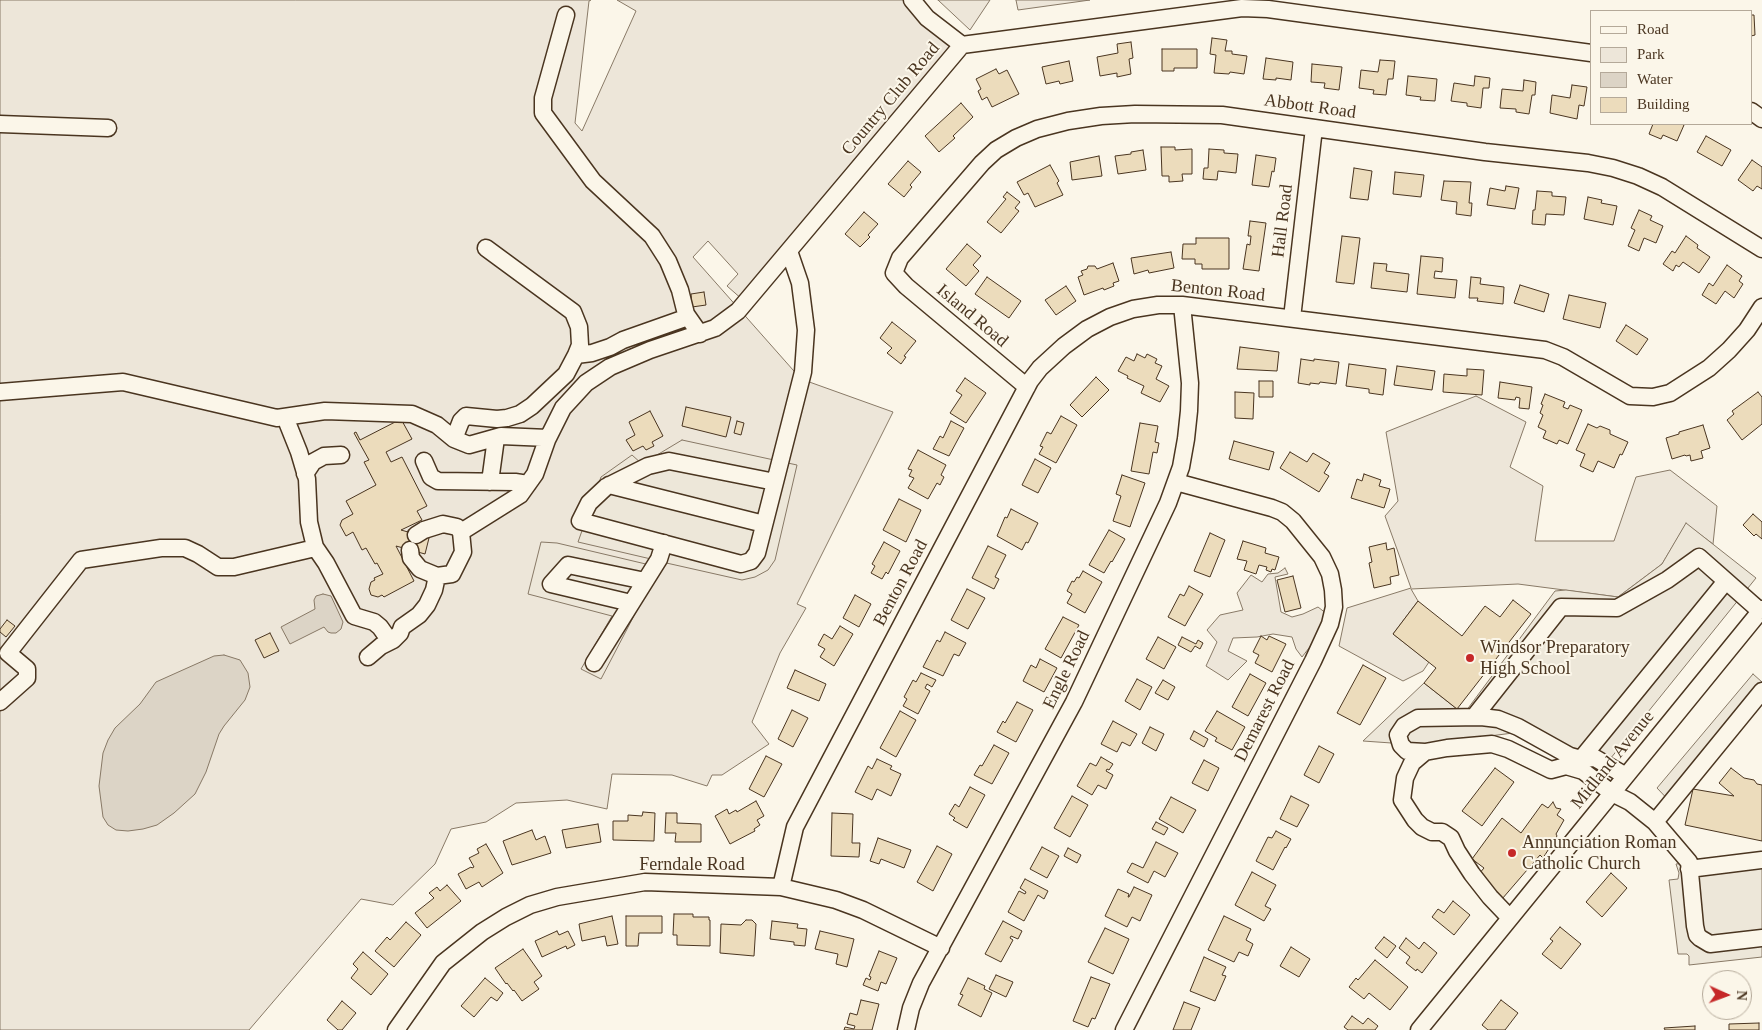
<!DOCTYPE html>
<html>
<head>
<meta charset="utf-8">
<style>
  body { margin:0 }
  #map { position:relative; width:1762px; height:1030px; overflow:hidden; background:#fbf6e9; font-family:"Times New Roman",serif }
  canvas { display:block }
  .legend { position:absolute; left:1590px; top:10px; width:162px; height:115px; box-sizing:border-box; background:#fbf6e9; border:1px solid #b4a999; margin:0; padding:6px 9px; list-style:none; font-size:15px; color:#4a3520 }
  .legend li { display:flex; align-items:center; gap:10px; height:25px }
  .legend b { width:25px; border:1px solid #b4a999 }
  .north { position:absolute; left:1702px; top:970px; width:50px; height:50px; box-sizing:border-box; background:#fbf6e9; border:1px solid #b4a999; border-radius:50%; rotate:92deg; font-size:14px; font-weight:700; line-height:20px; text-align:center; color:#4a3520 }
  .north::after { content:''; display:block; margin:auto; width:18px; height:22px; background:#c62828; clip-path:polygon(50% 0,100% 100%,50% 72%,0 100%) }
</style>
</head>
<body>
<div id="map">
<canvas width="1762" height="1030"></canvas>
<ul class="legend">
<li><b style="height:6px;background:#fbf6e9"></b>Road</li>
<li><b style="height:14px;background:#ede6d9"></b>Park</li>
<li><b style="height:14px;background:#dcd4c6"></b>Water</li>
<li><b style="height:14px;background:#ecdcbc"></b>Building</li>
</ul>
<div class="north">N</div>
</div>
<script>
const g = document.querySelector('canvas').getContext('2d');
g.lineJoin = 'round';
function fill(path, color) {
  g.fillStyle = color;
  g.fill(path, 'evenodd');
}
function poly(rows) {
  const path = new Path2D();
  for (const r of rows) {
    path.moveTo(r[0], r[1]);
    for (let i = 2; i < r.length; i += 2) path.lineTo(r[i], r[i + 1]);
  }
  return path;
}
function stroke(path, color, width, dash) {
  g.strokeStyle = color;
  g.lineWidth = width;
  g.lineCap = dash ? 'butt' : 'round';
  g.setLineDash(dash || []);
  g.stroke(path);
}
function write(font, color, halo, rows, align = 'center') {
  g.font = font + ' "Times New Roman",serif';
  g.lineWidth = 4;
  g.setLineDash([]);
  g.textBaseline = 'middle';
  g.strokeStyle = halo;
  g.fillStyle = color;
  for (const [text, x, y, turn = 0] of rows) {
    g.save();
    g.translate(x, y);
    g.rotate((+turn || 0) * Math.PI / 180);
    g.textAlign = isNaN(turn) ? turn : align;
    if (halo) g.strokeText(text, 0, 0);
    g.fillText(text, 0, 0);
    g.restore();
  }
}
const green = poly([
  [0,0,591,0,589,1,575,123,582,131,636,11,617,0,912,0,962,45,743,300,727,286,738,274,708,241,693,257,801,379,893,412,797,604,806,608,780,653,752,722,769,744,722,775,712,775,707,786,672,775,612,774,607,809,567,800,516,803,486,822,451,829,435,864,393,905,361,899,249,1030,0,1030,0,0],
  [938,0,990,0,970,30,938,0],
  [1016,0,1090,0,1018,10,1016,0],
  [1476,396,1526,422,1510,467,1543,486,1535,541,1614,541,1636,477,1670,470,1717,506,1713,544,1686,524,1662,564,1618,597,1518,584,1411,589,1418,601,1393,634,1429,662,1423,671,1403,681,1339,646,1347,608,1411,588,1385,516,1398,501,1386,432,1476,396],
  [1285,568,1288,574,1275,577,1281,612,1292,617,1303,614,1318,607,1327,614,1316,639,1302,657,1296,649,1292,637,1273,634,1257,637,1233,638,1228,651,1247,661,1228,680,1206,666,1217,642,1207,630,1220,615,1243,610,1237,593,1251,575,1262,582,1268,574,1278,573,1285,568]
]);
fill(green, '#ede6d9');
stroke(green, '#887966', 1);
const parking = poly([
  [682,440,797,465,775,560,768,570,755,577,742,580,662,562,601,679,581,669,612,616,528,594,541,542,557,543,650,565,651,559,578,542,601,477,632,455,642,464,682,440],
  [1686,523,1756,578,1602,769,1513,733,1420,745,1363,741,1424,683,1457,709,1466,711,1555,591,1566,590,1618,597,1662,564,1686,523],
  [1753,674,1762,682,1762,702,1675,807,1657,788,1753,674],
  [1762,854,1762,957,1689,965,1689,956,1687,954,1678,954,1669,880,1678,879,1679,873,1676,864,1762,854]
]);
fill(parking, '#ede7d9');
stroke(parking, '#887966', 1);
const water = poly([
  [323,594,331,596,343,622,341,629,336,633,331,633,328,632,324,627,290,644,281,627,315,609,314,600,316,596,323,594],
  [224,655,240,660,248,673,250,687,245,700,224,726,219,734,206,772,195,794,174,813,157,825,143,829,128,831,116,830,108,825,103,817,99,786,103,753,108,740,115,728,140,704,156,682,214,656,224,655]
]);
fill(water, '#dcd4c6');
stroke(water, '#887966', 1);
const building = poly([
  [1751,15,1754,15,1755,35,1751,36,1751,15],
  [1212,38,1227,40,1225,51,1232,51,1232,54,1247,56,1244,74,1230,72,1229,74,1214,73,1216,55,1210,54,1212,38],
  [1131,42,1133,58,1129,59,1131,74,1117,77,1117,73,1100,76,1097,57,1118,53,1117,44,1131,42],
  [1162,49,1197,49,1197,68,1174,68,1174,71,1162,71,1162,49],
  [1266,58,1293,62,1291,80,1276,78,1276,80,1263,79,1266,58],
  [1380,60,1395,61,1393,79,1388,79,1386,95,1373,94,1374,90,1359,88,1361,70,1378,72,1380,60],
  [1069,61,1073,81,1060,84,1059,81,1046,84,1042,67,1069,61],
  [1312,64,1342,67,1339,90,1324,88,1325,83,1311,82,1312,64],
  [996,69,999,74,1007,70,1019,94,992,107,987,97,982,100,978,91,981,89,976,79,996,69],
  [1408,76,1437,79,1435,101,1420,100,1421,97,1406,95,1408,76],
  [1475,76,1490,78,1489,88,1483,88,1481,108,1467,106,1467,103,1451,101,1454,83,1474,86,1475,76],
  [1524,80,1536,82,1535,95,1532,95,1529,114,1516,112,1516,109,1500,108,1502,89,1523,91,1524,80],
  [1572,85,1587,87,1584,106,1579,105,1577,119,1550,113,1552,95,1570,98,1572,85],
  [961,103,973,117,953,136,955,138,939,152,925,136,961,103],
  [1653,124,1681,124,1684,125,1677,141,1663,135,1661,139,1649,134,1653,124],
  [1706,136,1731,150,1722,166,1697,152,1706,136],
  [1161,147,1175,147,1175,150,1192,149,1192,174,1182,174,1183,181,1169,182,1169,176,1162,176,1161,147],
  [1209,149,1224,150,1224,153,1238,154,1236,173,1218,171,1217,180,1203,179,1204,168,1208,168,1209,149],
  [1143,150,1146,170,1118,174,1115,156,1131,154,1131,152,1143,150],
  [1256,155,1276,158,1274,172,1272,171,1269,187,1252,185,1256,155],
  [1099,156,1102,176,1072,180,1070,162,1099,156],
  [1752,160,1762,167,1762,189,1757,186,1753,191,1738,180,1752,160],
  [908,161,921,172,910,185,912,187,904,197,888,184,908,161],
  [1050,165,1059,181,1057,183,1063,195,1035,207,1028,193,1024,195,1017,182,1050,165],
  [1354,168,1372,171,1368,200,1350,198,1354,168],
  [1395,172,1424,175,1421,197,1393,194,1395,172],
  [1444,181,1471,182,1469,203,1472,203,1471,216,1456,214,1457,202,1441,200,1444,181],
  [1506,186,1519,188,1515,209,1487,205,1490,188,1505,191,1506,186],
  [1537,191,1552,192,1552,196,1566,197,1564,215,1546,214,1545,225,1532,224,1533,210,1535,210,1537,191],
  [1007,192,1020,202,1015,208,1019,211,1001,233,987,222,1006,199,1003,197,1007,192],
  [1588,197,1602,200,1601,203,1617,206,1613,225,1584,219,1588,197],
  [1639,210,1652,216,1650,220,1663,226,1656,243,1644,238,1639,251,1628,246,1635,230,1631,228,1639,210],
  [864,212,878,224,868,235,870,237,860,247,845,234,864,212],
  [1250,221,1266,223,1259,271,1243,269,1247,244,1250,245,1251,236,1248,236,1250,221],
  [1342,236,1360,238,1354,284,1336,282,1342,236],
  [1686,236,1698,245,1697,248,1710,257,1699,273,1683,262,1679,267,1676,265,1673,271,1663,264,1672,251,1675,253,1686,236],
  [1196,238,1229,238,1229,269,1202,269,1202,264,1195,264,1195,259,1182,259,1183,244,1196,244,1196,238],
  [967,244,981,256,973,265,979,271,966,286,946,269,967,244],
  [1171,252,1174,268,1149,273,1148,270,1134,274,1131,258,1171,252],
  [1421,256,1443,258,1442,272,1435,271,1434,278,1457,280,1455,298,1417,294,1421,256],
  [1113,263,1119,281,1113,283,1114,286,1104,290,1103,288,1084,295,1078,277,1083,275,1081,271,1087,269,1088,266,1095,266,1097,269,1113,263],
  [1374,263,1387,264,1386,271,1409,274,1407,292,1371,288,1374,263],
  [1727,265,1742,276,1739,281,1743,284,1734,298,1725,291,1716,304,1702,295,1709,283,1713,286,1727,265],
  [987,277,1021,301,1009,318,975,294,987,277],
  [1471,277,1481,278,1480,284,1504,287,1503,304,1477,301,1478,298,1469,298,1471,277],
  [1520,285,1549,294,1544,312,1514,303,1520,285],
  [1066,286,1076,301,1056,315,1045,300,1066,286],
  [704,292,706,305,692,307,691,294,704,292],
  [1569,295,1606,303,1600,328,1563,319,1569,295],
  [892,322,916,341,904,356,906,357,901,364,887,353,892,348,880,338,892,322],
  [1626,325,1648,339,1637,355,1616,341,1626,325],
  [1240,347,1279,352,1277,371,1237,369,1240,347],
  [1137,354,1145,358,1147,354,1157,359,1155,363,1162,366,1156,379,1169,386,1160,402,1141,393,1144,386,1127,378,1128,376,1118,371,1126,357,1134,361,1137,354],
  [1301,359,1314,361,1314,359,1339,362,1336,384,1320,382,1319,384,1310,383,1310,385,1298,383,1301,359],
  [1349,364,1386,369,1383,395,1369,393,1369,389,1346,386,1349,364],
  [1397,366,1435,371,1432,390,1394,385,1397,366],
  [1467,369,1484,370,1482,395,1443,392,1444,374,1467,376,1467,369],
  [1096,377,1109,390,1082,417,1070,405,1096,377],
  [965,378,986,393,966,423,950,413,962,395,956,391,965,378],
  [1259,381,1273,381,1273,397,1259,397,1259,381],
  [1500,382,1532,387,1529,409,1519,408,1520,398,1516,397,1515,400,1498,398,1500,382],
  [1235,392,1254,393,1253,419,1235,418,1235,392],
  [1758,392,1762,397,1762,424,1742,440,1727,420,1734,414,1732,411,1758,392],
  [1545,394,1565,402,1563,407,1568,409,1570,405,1582,410,1568,444,1559,440,1557,444,1543,438,1546,431,1538,427,1543,415,1540,413,1543,405,1541,404,1545,394],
  [686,407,731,417,726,437,682,426,686,407],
  [650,411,663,436,652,442,654,446,646,450,643,446,633,451,626,440,635,435,629,422,650,411],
  [1061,416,1077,425,1056,463,1039,454,1043,447,1040,446,1047,432,1051,434,1061,416],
  [401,419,412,439,386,452,391,462,402,457,427,506,417,511,422,520,401,530,429,538,425,554,396,546,414,581,384,597,382,595,378,597,371,595,369,589,371,582,375,580,374,578,383,574,377,563,375,564,366,548,362,550,353,532,346,536,340,525,342,520,353,514,346,501,376,485,364,462,369,460,354,433,356,432,360,440,401,419],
  [737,421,744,423,741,435,734,433,737,421],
  [951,421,964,428,949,456,933,449,940,436,943,438,951,421],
  [1140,423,1158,426,1155,442,1159,443,1157,453,1153,452,1149,474,1131,471,1140,423],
  [1588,424,1597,428,1600,426,1610,430,1610,434,1628,442,1622,455,1620,454,1614,468,1598,461,1593,472,1580,466,1585,454,1576,450,1588,424],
  [1703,425,1710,448,1701,451,1703,458,1691,461,1690,455,1686,456,1685,455,1672,459,1666,438,1679,434,1679,432,1703,425],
  [1234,441,1274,452,1269,470,1229,459,1234,441],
  [918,450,946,465,941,475,944,477,940,485,937,483,928,499,908,488,914,478,909,476,912,470,908,469,918,450],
  [1290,452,1307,462,1313,453,1330,463,1324,473,1329,476,1319,492,1280,468,1290,452],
  [1035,459,1051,468,1038,493,1022,485,1035,459],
  [1364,474,1381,480,1379,486,1390,489,1384,508,1351,498,1357,479,1362,481,1364,474],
  [1122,475,1145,483,1130,527,1113,521,1121,496,1116,494,1122,475],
  [899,499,921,510,906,542,883,530,899,499],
  [1011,509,1038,523,1028,543,1026,542,1022,550,997,536,1005,517,1007,518,1011,509],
  [1753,514,1762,522,1762,539,1756,534,1754,536,1743,525,1753,514],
  [1109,530,1125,539,1112,562,1111,561,1104,573,1089,565,1109,530],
  [1210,533,1225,540,1210,577,1194,571,1210,533],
  [1243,541,1266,548,1265,553,1279,557,1275,570,1272,569,1271,572,1266,570,1267,567,1259,565,1256,574,1244,570,1247,561,1237,559,1243,541],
  [884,542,900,551,888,574,886,572,882,579,871,573,875,566,872,564,884,542],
  [1386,543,1387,550,1394,548,1399,575,1390,577,1391,584,1374,588,1369,563,1372,562,1369,547,1386,543],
  [988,546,1006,555,995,577,999,579,994,589,972,578,988,546],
  [1083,571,1102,582,1085,613,1067,603,1072,594,1067,591,1072,581,1074,582,1077,577,1079,578,1083,571],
  [1293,576,1301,608,1285,612,1277,580,1293,576],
  [1189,586,1203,594,1185,626,1168,617,1180,594,1184,596,1189,586],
  [967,589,985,598,968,629,951,620,967,589],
  [855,595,871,604,859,627,843,618,855,595],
  [1513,600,1531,614,1457,709,1424,683,1436,668,1393,634,1418,601,1462,636,1485,606,1500,617,1513,600],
  [1063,617,1079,625,1061,658,1045,649,1063,617],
  [7,620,15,626,6,637,0,632,0,629,7,620],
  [840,626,853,634,834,666,820,657,825,649,818,645,824,634,832,639,840,626],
  [945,632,966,643,959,656,954,654,943,676,923,667,937,640,940,642,945,632],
  [270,633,279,651,264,658,255,640,270,633],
  [1261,636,1267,640,1269,636,1286,644,1272,672,1255,663,1259,655,1253,652,1261,636],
  [1158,637,1176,647,1164,669,1146,659,1158,637],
  [1182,637,1196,644,1198,640,1203,643,1200,649,1195,646,1191,652,1178,645,1182,637],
  [1040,659,1057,668,1044,692,1023,681,1031,665,1036,668,1040,659],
  [1363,665,1386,678,1360,725,1337,713,1363,665],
  [795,670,826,684,819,701,787,688,795,670],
  [921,673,936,680,932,687,927,684,925,688,930,691,918,714,903,706,907,699,904,697,913,680,916,682,921,673],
  [1250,674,1266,683,1248,716,1232,707,1250,674],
  [1137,679,1152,687,1140,710,1125,701,1137,679],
  [1163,680,1175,687,1168,700,1155,693,1163,680],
  [1017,702,1033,710,1016,742,997,732,1003,721,1005,723,1017,702],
  [792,710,808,718,793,747,778,739,792,710],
  [900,711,916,720,896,757,880,748,900,711],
  [1217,711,1245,727,1232,750,1215,741,1217,738,1205,731,1217,711],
  [1113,721,1137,734,1130,746,1122,742,1117,752,1101,744,1113,721],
  [1150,727,1164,734,1156,751,1142,743,1150,727],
  [1194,731,1208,739,1204,747,1190,739,1194,731],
  [994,745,1009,753,992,784,974,775,980,765,982,766,994,745],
  [1319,746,1334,754,1319,783,1304,775,1319,746],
  [766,756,782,764,764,797,749,789,766,756],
  [1101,757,1113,764,1109,770,1107,769,1106,771,1113,775,1106,789,1098,785,1092,795,1077,786,1090,763,1096,766,1101,757],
  [877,759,892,766,890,769,901,774,891,796,877,789,872,800,855,792,868,766,872,769,877,759],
  [1204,760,1219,768,1208,791,1192,783,1204,760],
  [1495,768,1514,782,1482,826,1462,811,1495,768],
  [1731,768,1744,778,1754,780,1757,784,1762,785,1762,841,1685,825,1693,789,1734,796,1719,783,1731,768],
  [970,787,985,795,967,828,953,820,955,818,949,814,955,804,959,807,970,787],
  [1072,796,1088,805,1070,837,1054,828,1072,796],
  [1291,796,1309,805,1297,827,1280,819,1291,796],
  [1171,797,1196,810,1183,833,1159,819,1171,797],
  [756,801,764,816,757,820,760,825,754,829,755,831,730,844,715,816,727,809,729,814,736,810,737,812,756,801],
  [1553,802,1556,808,1561,809,1557,815,1564,820,1556,834,1557,836,1543,858,1540,855,1502,899,1478,875,1484,868,1472,859,1502,818,1521,833,1542,804,1548,808,1553,802],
  [643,812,655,813,654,841,613,840,613,821,628,821,628,815,642,816,643,812],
  [666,813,677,813,677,823,701,824,701,842,675,842,676,833,665,833,666,813],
  [832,813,853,814,852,843,860,843,859,857,831,856,832,813],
  [1156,822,1168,828,1164,835,1152,829,1156,822],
  [598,824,601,842,566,848,562,830,598,824],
  [532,830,536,840,545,836,551,853,512,865,503,841,532,830],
  [1276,831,1291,839,1286,848,1285,847,1273,870,1256,861,1268,837,1272,838,1276,831],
  [878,838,911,850,904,868,881,859,879,864,870,861,878,838],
  [1156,842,1178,853,1165,877,1154,871,1148,883,1127,872,1132,863,1143,868,1156,842],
  [486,844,503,873,482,887,479,882,466,889,458,874,471,867,472,868,474,867,469,858,479,853,477,849,486,844],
  [937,846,952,854,933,891,917,882,937,846],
  [1042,847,1059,856,1047,878,1030,869,1042,847],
  [1068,848,1081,855,1077,863,1064,856,1068,848],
  [1252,872,1276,885,1265,906,1271,909,1264,921,1235,905,1252,872],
  [1611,873,1627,888,1602,917,1586,902,1611,873],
  [1025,879,1048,891,1044,899,1038,895,1024,921,1008,912,1019,891,1025,894,1026,892,1020,888,1025,879],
  [447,885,461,901,427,928,415,913,434,898,429,893,437,887,440,891,447,885],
  [1134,887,1152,895,1140,921,1132,917,1127,927,1105,916,1118,889,1129,894,1128,897,1129,897,1134,887],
  [1453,901,1470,915,1454,935,1432,917,1438,909,1444,913,1453,901],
  [674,914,693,914,693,917,709,917,709,920,710,920,710,946,677,945,677,935,673,935,674,914],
  [612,916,618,944,607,946,605,936,582,941,579,924,612,916],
  [626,916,662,916,662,933,639,933,638,946,626,946,626,916],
  [1224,916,1251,929,1246,940,1253,944,1248,956,1239,952,1234,962,1208,950,1224,916],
  [746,920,752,920,756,924,754,956,720,953,721,924,741,925,746,920],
  [772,921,798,924,797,928,807,929,805,946,794,945,794,942,770,939,772,921],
  [1003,921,1022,931,1018,939,1011,936,1010,938,1013,940,1001,962,985,954,1003,921],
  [406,922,421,935,394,967,375,951,387,937,390,940,406,922],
  [1560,927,1581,944,1561,969,1542,954,1553,941,1550,939,1560,927],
  [1105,928,1129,939,1113,974,1088,962,1105,928],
  [557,931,559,935,568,931,575,945,567,949,566,946,542,957,535,941,557,931],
  [820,931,854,939,847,967,836,964,838,954,815,949,820,931],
  [1384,937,1396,946,1387,958,1375,948,1384,937],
  [1406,938,1419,949,1424,942,1437,953,1422,973,1417,969,1416,971,1406,963,1410,957,1399,948,1406,938],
  [1291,947,1310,959,1299,977,1280,966,1291,947],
  [523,949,542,976,534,982,539,989,522,1001,514,990,513,991,507,983,506,984,495,968,523,949],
  [879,951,897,958,886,984,881,982,878,991,863,985,866,978,870,980,871,977,869,976,879,951],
  [363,952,388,974,371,995,351,978,358,969,353,964,363,952],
  [1204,957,1226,967,1222,975,1226,976,1215,1001,1190,991,1204,957],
  [1375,960,1408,987,1390,1010,1369,993,1364,999,1349,987,1356,978,1358,980,1375,960],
  [996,975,1013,982,1006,997,989,989,996,975],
  [1091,977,1110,984,1095,1019,1092,1018,1088,1027,1073,1021,1091,977],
  [485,978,503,993,497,1001,491,997,474,1017,461,1006,485,978],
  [968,978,985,986,984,989,992,993,981,1017,958,1005,963,995,960,994,968,978],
  [861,1000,879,1004,872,1030,844,1030,845,1027,854,1029,855,1026,847,1024,850,1013,857,1015,861,1000],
  [1501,1000,1518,1013,1505,1030,1488,1030,1482,1025,1501,1000],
  [342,1001,356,1013,342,1030,338,1030,327,1020,342,1001],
  [1184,1002,1200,1008,1191,1030,1173,1030,1184,1002],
  [1352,1016,1363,1024,1368,1018,1378,1026,1375,1030,1348,1030,1344,1027,1352,1016],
  [1759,1023,1759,1030,1729,1030,1729,1024,1759,1023],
  [1695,1026,1695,1030,1665,1030,1664,1028,1695,1026]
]);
fill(building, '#ecdcbc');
stroke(building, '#4a3520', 1);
const minor = poly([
  [912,0,927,18,962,45],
  [566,15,543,98,543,113,593,181,652,236,668,261,680,290,686,314,700,334],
  [1751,111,1762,119],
  [0,124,108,128],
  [1292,318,1314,128],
  [576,355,592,353,610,347,623,340,688,317],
  [1027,387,906,286,894,273,900,258,982,163,996,150,1016,138,1037,129,1068,121,1101,116,1135,114,1222,115,1485,152,1588,163,1613,168,1638,176,1662,187,1762,249],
  [0,392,123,382,277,418,325,411,412,414,437,425,454,439,469,445,501,436,548,438],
  [285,417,299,452,307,479,309,522,315,547,326,563,354,616,374,622,380,627,390,641],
  [454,439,461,421,466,416,497,419,507,418,520,414,532,406,566,374,576,355,580,345,579,327,573,312,486,248],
  [424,461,431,477,438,481,515,482,528,484],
  [305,474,313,462,324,456,341,455],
  [490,482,496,438],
  [775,482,669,461,648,466,606,487,589,503,580,521,741,564,751,561,757,553,803,372,806,330,800,283,789,251],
  [609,485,764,524],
  [461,532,520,495,535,474,547,440,563,408,586,383,610,367,650,350,715,328,738,311,962,45,1242,8,1268,9,1591,53],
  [410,550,411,558,420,569,437,576,452,574,463,552,461,532,457,527,443,524,424,530,416,535],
  [631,603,551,584,568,565,645,581],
  [368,657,381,646,393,640,400,633,402,627,419,615,427,605,434,590,437,576],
  [594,663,659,559,664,543],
  [0,702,27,678,27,669,8,653,81,560,161,548,185,548,198,554,218,567,234,567,315,548],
  [1474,717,1561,607,1617,608,1667,580,1699,557,1760,611],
  [1425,752,1412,763,1405,778,1402,800,1415,820,1422,827,1432,832,1442,832,1451,838,1457,851,1472,874,1490,897,1510,918],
  [1582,765,1581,759,1726,581],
  [1626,776,1595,758,1581,759,1570,756,1518,727,1498,719,1481,717,1418,718,1404,726,1398,735,1401,745,1407,751,1425,752,1447,748,1492,744,1508,749,1551,770,1566,766,1583,771,1612,793,1630,802,1655,822,1689,862,1695,926,1697,935,1700,938,1710,944,1762,938],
  [1655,822,1762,691],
  [1689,869,1762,860],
  [781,887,795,827,1030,381,1040,368,1064,346,1087,329,1110,317,1133,309,1158,305,1182,305,1545,350,1563,357,1630,396,1653,397,1670,393,1709,368,1729,350,1747,330,1762,307],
  [396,1030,443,963,482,932,506,917,530,905,557,897,645,882,781,887,836,900,863,910,941,948],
  [906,1030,911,1008,921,983,1074,702,1168,503,1181,467,1186,439,1189,411,1190,383,1182,305],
  [1124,1030,1313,661,1330,624,1334,607,1333,590,1330,574,1322,557,1293,521,1282,512,1272,508,1176,482],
  [1419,1030,1762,609]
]);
stroke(minor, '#4a3520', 19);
stroke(minor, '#fbf6e9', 16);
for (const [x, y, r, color] of [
  [1470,658,5,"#c62828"],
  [1512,853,5,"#c62828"]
]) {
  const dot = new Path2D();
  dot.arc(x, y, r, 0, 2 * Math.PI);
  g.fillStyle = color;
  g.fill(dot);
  stroke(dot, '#fbf6e9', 2);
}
write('18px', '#4a3520', '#fbf6e9', [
  ["Country Club Road",891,99,-50],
  ["Abbott Road",1310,107,8],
  ["Hall Road",1283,221,-83],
  ["Benton Road",1218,291,6],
  ["Island Road",972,316,40],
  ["Benton Road",901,583,-62],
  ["Engle Road",1067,670,-64],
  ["Demarest Road",1265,711,-63],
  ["Midland Avenue",1613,760,-51],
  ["Ferndale Road",692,865]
]);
write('18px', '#4a3520', '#fbf6e9', [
  ["Windsor Preparatory",1480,648],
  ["High School",1480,669],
  ["Annunciation Roman",1522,843],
  ["Catholic Church",1522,864]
], 'left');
</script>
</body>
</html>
